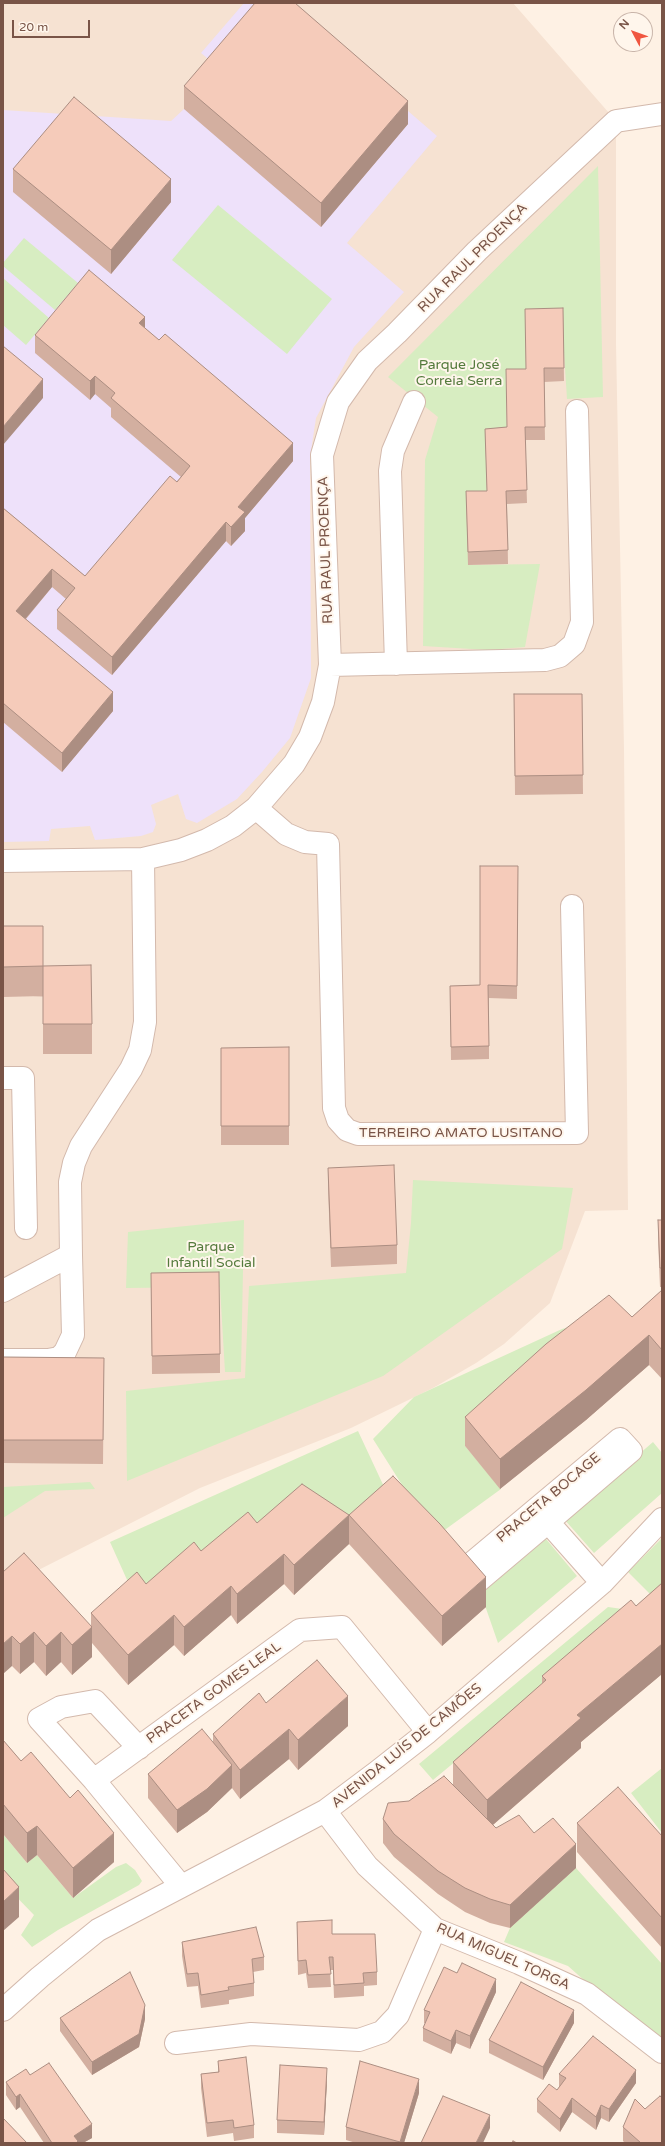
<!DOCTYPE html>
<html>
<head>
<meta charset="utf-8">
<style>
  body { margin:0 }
  #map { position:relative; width:665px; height:2146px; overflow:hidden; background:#fef1e4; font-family:"Varela Round",sans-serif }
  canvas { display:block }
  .frame { position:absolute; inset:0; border:4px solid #795447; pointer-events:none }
  .north { position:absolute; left:613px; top:12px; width:40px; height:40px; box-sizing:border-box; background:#fff6ec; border:1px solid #c9b5aa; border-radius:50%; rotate:311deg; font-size:11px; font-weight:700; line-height:16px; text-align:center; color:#795447 }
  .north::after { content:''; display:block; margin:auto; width:14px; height:18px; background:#f05640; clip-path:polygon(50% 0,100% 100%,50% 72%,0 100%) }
  .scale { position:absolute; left:12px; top:20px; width:78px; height:18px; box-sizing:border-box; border:2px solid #795447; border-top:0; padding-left:5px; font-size:12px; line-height:14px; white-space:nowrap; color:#795447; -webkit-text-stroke:3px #fff6ec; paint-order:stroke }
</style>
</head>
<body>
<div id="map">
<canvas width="665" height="2146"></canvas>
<div class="frame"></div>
<div class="north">N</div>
<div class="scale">20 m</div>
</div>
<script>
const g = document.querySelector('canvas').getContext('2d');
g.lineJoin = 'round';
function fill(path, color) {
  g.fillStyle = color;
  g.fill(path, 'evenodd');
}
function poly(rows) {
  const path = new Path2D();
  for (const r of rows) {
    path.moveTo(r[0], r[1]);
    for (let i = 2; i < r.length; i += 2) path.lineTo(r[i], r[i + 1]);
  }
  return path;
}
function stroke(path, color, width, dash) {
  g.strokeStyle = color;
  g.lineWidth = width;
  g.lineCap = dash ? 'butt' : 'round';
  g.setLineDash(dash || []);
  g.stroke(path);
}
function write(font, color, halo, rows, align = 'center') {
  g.font = font + ' "Varela Round",sans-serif';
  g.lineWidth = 4;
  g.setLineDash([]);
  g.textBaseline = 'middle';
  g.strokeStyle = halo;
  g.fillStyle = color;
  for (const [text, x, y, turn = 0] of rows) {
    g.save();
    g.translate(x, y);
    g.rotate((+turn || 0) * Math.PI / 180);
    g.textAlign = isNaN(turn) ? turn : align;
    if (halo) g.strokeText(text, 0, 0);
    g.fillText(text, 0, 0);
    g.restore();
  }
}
fill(poly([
  [3,3,513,3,616,121,616,344,624,749,628,1210,585,1211,550,1303,504,1344,476,1363,433,1388,351,1428,200,1488,3,1588]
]), '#f6e2d2');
fill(poly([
  [244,3,283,3,437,136,347,243,404,292,354,347,316,418,310,457,311,678,290,738,262,772,237,799,197,823,186,819,178,794,151,805,156,824,153,832,141,836,95,840,90,826,51,829,49,841,3,842,3,110,171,121,184,109,219,68,201,53]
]), '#eee1fa');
fill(poly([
  [598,166,603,397,567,399,562,321,526,382,506,383,507,440,468,565,540,564,525,647,488,650,423,646,425,460,438,417,388,377],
  [218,205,332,299,287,354,172,260],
  [24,238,78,283,55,310,3,266,3,263],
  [3,278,49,318,26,345,3,325],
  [413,1180,573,1188,562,1249,383,1376,127,1481,126,1391,245,1378,249,1286,406,1273,411,1223],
  [244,1220,241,1372,225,1372,220,1287,126,1288,128,1232],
  [625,1310,465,1446,501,1489,435,1537,373,1439,414,1397,562,1329],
  [358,1431,393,1506,349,1544,137,1602,110,1542],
  [653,1442,662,1453,662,1493,594,1553,564,1519],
  [90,1482,95,1489,45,1491,3,1518,3,1487],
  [662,1538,662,1586,652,1596,628,1572],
  [546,1539,577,1576,498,1643,481,1594],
  [608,1607,637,1611,433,1780,419,1764],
  [662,1768,662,1833,631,1793],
  [3,1834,27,1863,37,1855,73,1898,116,1867,126,1863,135,1870,142,1881,139,1885,58,1930,32,1947,21,1935,34,1915,3,1883],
  [576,1868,662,1964,662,2049,568,1966,504,1942,510,1928]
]), '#d7edc1');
const minor = poly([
  [396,664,390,471,393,451,414,402],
  [330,665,545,660,560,656,574,644,582,622,577,411],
  [256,808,286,834,305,842,328,844,334,1108,338,1120,347,1130,358,1134,577,1133,572,906],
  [3,861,143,859,181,850,207,840,233,826,256,808,294,764,310,737,323,702,330,665,322,455,338,402,367,361,397,333,477,251,616,121,662,114],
  [3,1078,23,1078,26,1228],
  [3,1291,71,1255,70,1182,74,1163,81,1146,131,1069,140,1050,145,1022,143,859],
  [3,1360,48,1360,59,1358,65,1352,73,1335,71,1255],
  [548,1522,477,1582,466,1568,620,1439,631,1451,548,1522,602,1583],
  [94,1780,39,1719,61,1707,95,1701,139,1748],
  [325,1811,367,1866,435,1929,519,1963,587,1994,662,2052],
  [181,1886,94,1780,300,1630,342,1627,428,1732],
  [3,2010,40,1977,98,1930,325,1811,377,1772,428,1732,602,1583,662,1519],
  [176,2043,251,2034,359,2040,382,2032,398,2015,435,1929]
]);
stroke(minor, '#d3b9ac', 24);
stroke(minor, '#fff', 22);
fill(poly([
  [184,86,408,124,321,227,184,109],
  [13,169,171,202,111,274,13,192],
  [563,308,564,381,544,382,545,440,525,440,527,503,507,504,508,564,468,565,466,491,487,491,485,429,507,427,526,369],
  [145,328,293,461,245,518,245,531,231,546,226,541,112,675,57,629,57,610,66,599,52,587,26,619,113,711,62,772,3,722,3,508,85,576,181,477,111,417,111,408,95,394,90,400,35,353,35,335],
  [514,694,582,694,583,794,515,795],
  [518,866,517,999,489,998,489,1059,451,1060,450,986,480,985],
  [3,926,43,926,43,996,3,997],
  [43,966,92,1024,92,1054,43,1054],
  [289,1047,289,1145,221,1145,221,1048],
  [328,1168,397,1245,397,1264,331,1267,328,1187],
  [658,1220,662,1220,662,1287,660,1287,658,1239],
  [151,1273,220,1354,220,1373,152,1374],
  [662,1290,662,1379,649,1365,586,1420,500,1489,465,1446,465,1417,632,1317],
  [3,1357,104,1358,103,1464,3,1463],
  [349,1515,486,1607,442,1646,349,1544],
  [257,1523,349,1544,294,1595,284,1584,237,1624,231,1615,184,1656,174,1645,128,1685,92,1643,92,1657,72,1675,61,1662,46,1676,34,1662,20,1674,12,1666,3,1572,91,1626,91,1613,146,1584,201,1551],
  [662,1583,662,1674,581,1742,581,1748,493,1825,496,1828,534,1833,576,1868,510,1928,490,1923,465,1912,438,1894,394,1857,383,1843,383,1819,409,1801,453,1785,453,1762,542,1684,542,1676,636,1606],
  [266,1703,348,1726,298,1770,289,1759,240,1799,232,1788,207,1812,177,1833,148,1798,148,1774,213,1742,213,1734],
  [3,1740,21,1761,114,1862,73,1898,37,1855,27,1863,3,1834],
  [577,1823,662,1836,662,1948,577,1852],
  [297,1922,332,1934,377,1972,377,1985,364,1986,364,1996,334,1998,333,1970,330,1970,331,1987,308,1988,306,1973,298,1975],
  [182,1942,264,1957,264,1970,253,1972,254,1983,254,1996,229,2000,229,2004,201,2008,198,1986,187,1987,182,1956],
  [496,1992,470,2049,456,2043,451,2054,423,2041,423,2028,425,2023,424,2023,424,2010],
  [60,2018,145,2019,139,2047,92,2075,60,2031],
  [574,2023,543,2080,489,2053,489,2040],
  [218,2061,254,2125,254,2138,234,2141,233,2133,207,2137,201,2088,201,2074,218,2072],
  [559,2074,636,2083,609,2122,601,2118,596,2130,572,2112,560,2132,537,2112,537,2099,557,2090,559,2087],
  [30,2075,92,2138,83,2143,44,2143,20,2107,16,2110,6,2095,6,2082],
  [327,2081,324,2135,277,2133,277,2120],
  [419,2093,404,2143,356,2143,346,2140,346,2127],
  [645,2109,662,2143,625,2143,623,2141,623,2127]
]), '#d3afa0');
fill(poly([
  [408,101,408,124,321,227,321,203],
  [171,179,171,202,111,274,111,250],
  [145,317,145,336,139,323],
  [95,376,95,394,90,400,90,381],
  [43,379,43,398,3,445,3,427],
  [293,443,293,461,245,518,245,531,231,546,231,527,238,507],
  [226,522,226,541,112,675,112,657],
  [52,569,52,587,16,630,16,611],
  [113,692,113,711,62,772,62,753],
  [649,1335,649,1365,586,1420,500,1489,500,1459],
  [349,1515,349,1544,294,1595,294,1565],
  [284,1554,284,1584,237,1624,237,1594],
  [486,1577,486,1607,442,1646,442,1616],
  [231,1586,231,1615,184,1656,184,1627],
  [174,1615,174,1645,128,1685,128,1655],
  [92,1627,92,1657,72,1675,72,1645],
  [34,1632,34,1662,20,1674,20,1644],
  [61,1632,61,1662,46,1676,46,1646],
  [12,1636,12,1666,3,1674,3,1644],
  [662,1644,662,1674,581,1742,581,1748,487,1830,487,1800,577,1715],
  [348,1696,348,1726,298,1770,298,1740],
  [289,1729,289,1759,240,1799,240,1770],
  [232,1765,232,1788,207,1812,177,1833,177,1810],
  [37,1826,37,1855,27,1863,27,1833],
  [114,1833,114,1862,73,1898,73,1868],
  [576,1844,576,1868,510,1928,510,1905],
  [19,1887,19,1917,3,1931,3,1902],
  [496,1979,496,1992,470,2049,470,2036],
  [145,2005,145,2019,139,2047,92,2075,92,2062],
  [574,2010,574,2023,543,2080,543,2067],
  [456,2030,456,2043,451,2054,451,2041],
  [327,2068,327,2081,324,2135,324,2122],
  [636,2070,636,2083,609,2122,609,2109],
  [419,2079,419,2093,404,2143,400,2143],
  [20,2094,20,2107,16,2110,16,2097],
  [572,2098,572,2112,560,2132,560,2119],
  [601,2105,601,2118,596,2130,596,2117],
  [490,2115,490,2128,483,2143,476,2143],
  [92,2124,92,2138,83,2143,74,2143,74,2136]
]), '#ac8e82');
const building = poly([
  [255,3,295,3,408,101,321,203,184,86,255,3],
  [74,97,171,179,111,250,13,169,74,97],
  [89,270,145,317,139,323,159,340,165,334,293,443,238,507,245,512,231,527,226,522,112,657,57,610,75,588,52,569,16,611,113,692,62,753,3,703,3,508,85,576,170,476,177,482,190,466,111,398,115,393,95,376,90,381,35,335,89,270],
  [563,308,564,368,544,368,545,427,525,427,527,490,506,491,508,550,468,552,466,491,487,491,485,429,507,427,506,369,526,369,525,309,563,308],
  [3,346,43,379,3,427,3,346],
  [514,694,582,694,583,775,515,776,514,694],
  [480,866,518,866,517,986,488,985,489,1046,451,1047,450,986,480,985,480,866],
  [3,926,43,926,43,966,3,967,3,926],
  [91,965,92,1024,43,1024,43,966,91,965],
  [289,1047,289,1126,221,1126,221,1048,289,1047],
  [394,1165,397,1245,331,1248,328,1168,394,1165],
  [658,1220,662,1220,662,1268,660,1268,658,1220],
  [219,1272,220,1354,152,1356,151,1273,219,1272],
  [662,1290,662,1350,649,1335,586,1390,500,1459,465,1417,546,1344,609,1295,632,1317,662,1290],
  [3,1357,104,1358,103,1440,3,1440,3,1357],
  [393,1476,440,1524,486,1577,442,1616,349,1515,393,1476],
  [302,1484,349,1515,294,1565,284,1554,237,1594,231,1586,184,1627,174,1615,128,1655,91,1613,137,1572,146,1584,194,1542,201,1551,248,1512,257,1523,302,1484],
  [24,1553,92,1627,72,1645,61,1632,46,1646,34,1632,20,1644,12,1636,3,1644,3,1572,24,1553],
  [662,1583,662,1644,577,1715,581,1718,487,1800,453,1762,546,1680,542,1676,631,1600,636,1606,662,1583],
  [317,1660,348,1696,298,1740,289,1729,240,1770,213,1734,259,1693,266,1703,317,1660],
  [202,1729,232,1765,207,1789,177,1810,148,1774,202,1729],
  [3,1740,21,1761,31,1752,70,1798,78,1790,114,1833,73,1868,37,1826,27,1833,3,1804,3,1740],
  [444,1776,496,1828,519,1815,534,1833,553,1818,576,1844,510,1905,490,1899,465,1888,438,1871,394,1834,383,1819,388,1803,409,1801,444,1776],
  [618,1787,662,1836,662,1918,577,1823,618,1787],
  [3,1869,19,1887,3,1902,3,1869],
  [332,1920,332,1934,375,1934,377,1972,363,1973,364,1983,334,1985,333,1957,329,1957,331,1974,308,1975,306,1960,298,1961,297,1922,332,1920],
  [256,1927,264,1957,252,1959,254,1983,228,1987,229,1990,201,1995,198,1973,187,1974,182,1942,256,1927],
  [462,1963,496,1979,470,2036,456,2030,451,2041,423,2028,430,2012,424,2010,444,1967,457,1973,462,1963],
  [130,1972,145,2005,139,2034,92,2062,60,2018,130,1972],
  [521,1982,574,2010,543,2067,489,2040,521,1982],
  [593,2036,636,2070,609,2109,601,2105,596,2117,572,2098,560,2119,537,2099,549,2084,557,2090,566,2078,559,2074,593,2036],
  [246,2057,254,2125,234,2128,233,2120,207,2123,201,2074,219,2072,218,2061,246,2057],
  [360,2061,419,2079,400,2142,346,2127,360,2061],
  [49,2063,92,2124,74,2136,78,2141,76,2143,52,2143,20,2094,16,2097,6,2082,26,2069,30,2075,49,2063],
  [280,2065,327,2068,324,2122,277,2120,280,2065],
  [443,2096,490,2115,476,2143,421,2143,443,2096],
  [660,2096,662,2098,662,2143,641,2143,623,2127,635,2099,645,2109,660,2096],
  [3,2118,27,2143,3,2143,3,2118],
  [513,2141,517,2143,512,2143,513,2141]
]);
fill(building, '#f5cbba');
stroke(building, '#ac8e82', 1);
write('14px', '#795447', '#fff6ec', [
  ["RUA RAUL PROENÇA",473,258,-45],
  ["RUA RAUL PROENÇA",326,550,-92],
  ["TERREIRO AMATO LUSITANO",461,1133],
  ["PRACETA BOCAGE",549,1498,-40],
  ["PRACETA GOMES LEAL",214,1693,-36],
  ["AVENIDA LUÍS DE CAMÕES",407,1746,-39],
  ["RUA MIGUEL TORGA",503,1957,24]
]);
write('14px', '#547a3c', '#fff6ec', [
  ["Parque José",459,365],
  ["Correia Serra",459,381],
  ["Parque",211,1247],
  ["Infantil Social",211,1263]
]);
</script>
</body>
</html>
